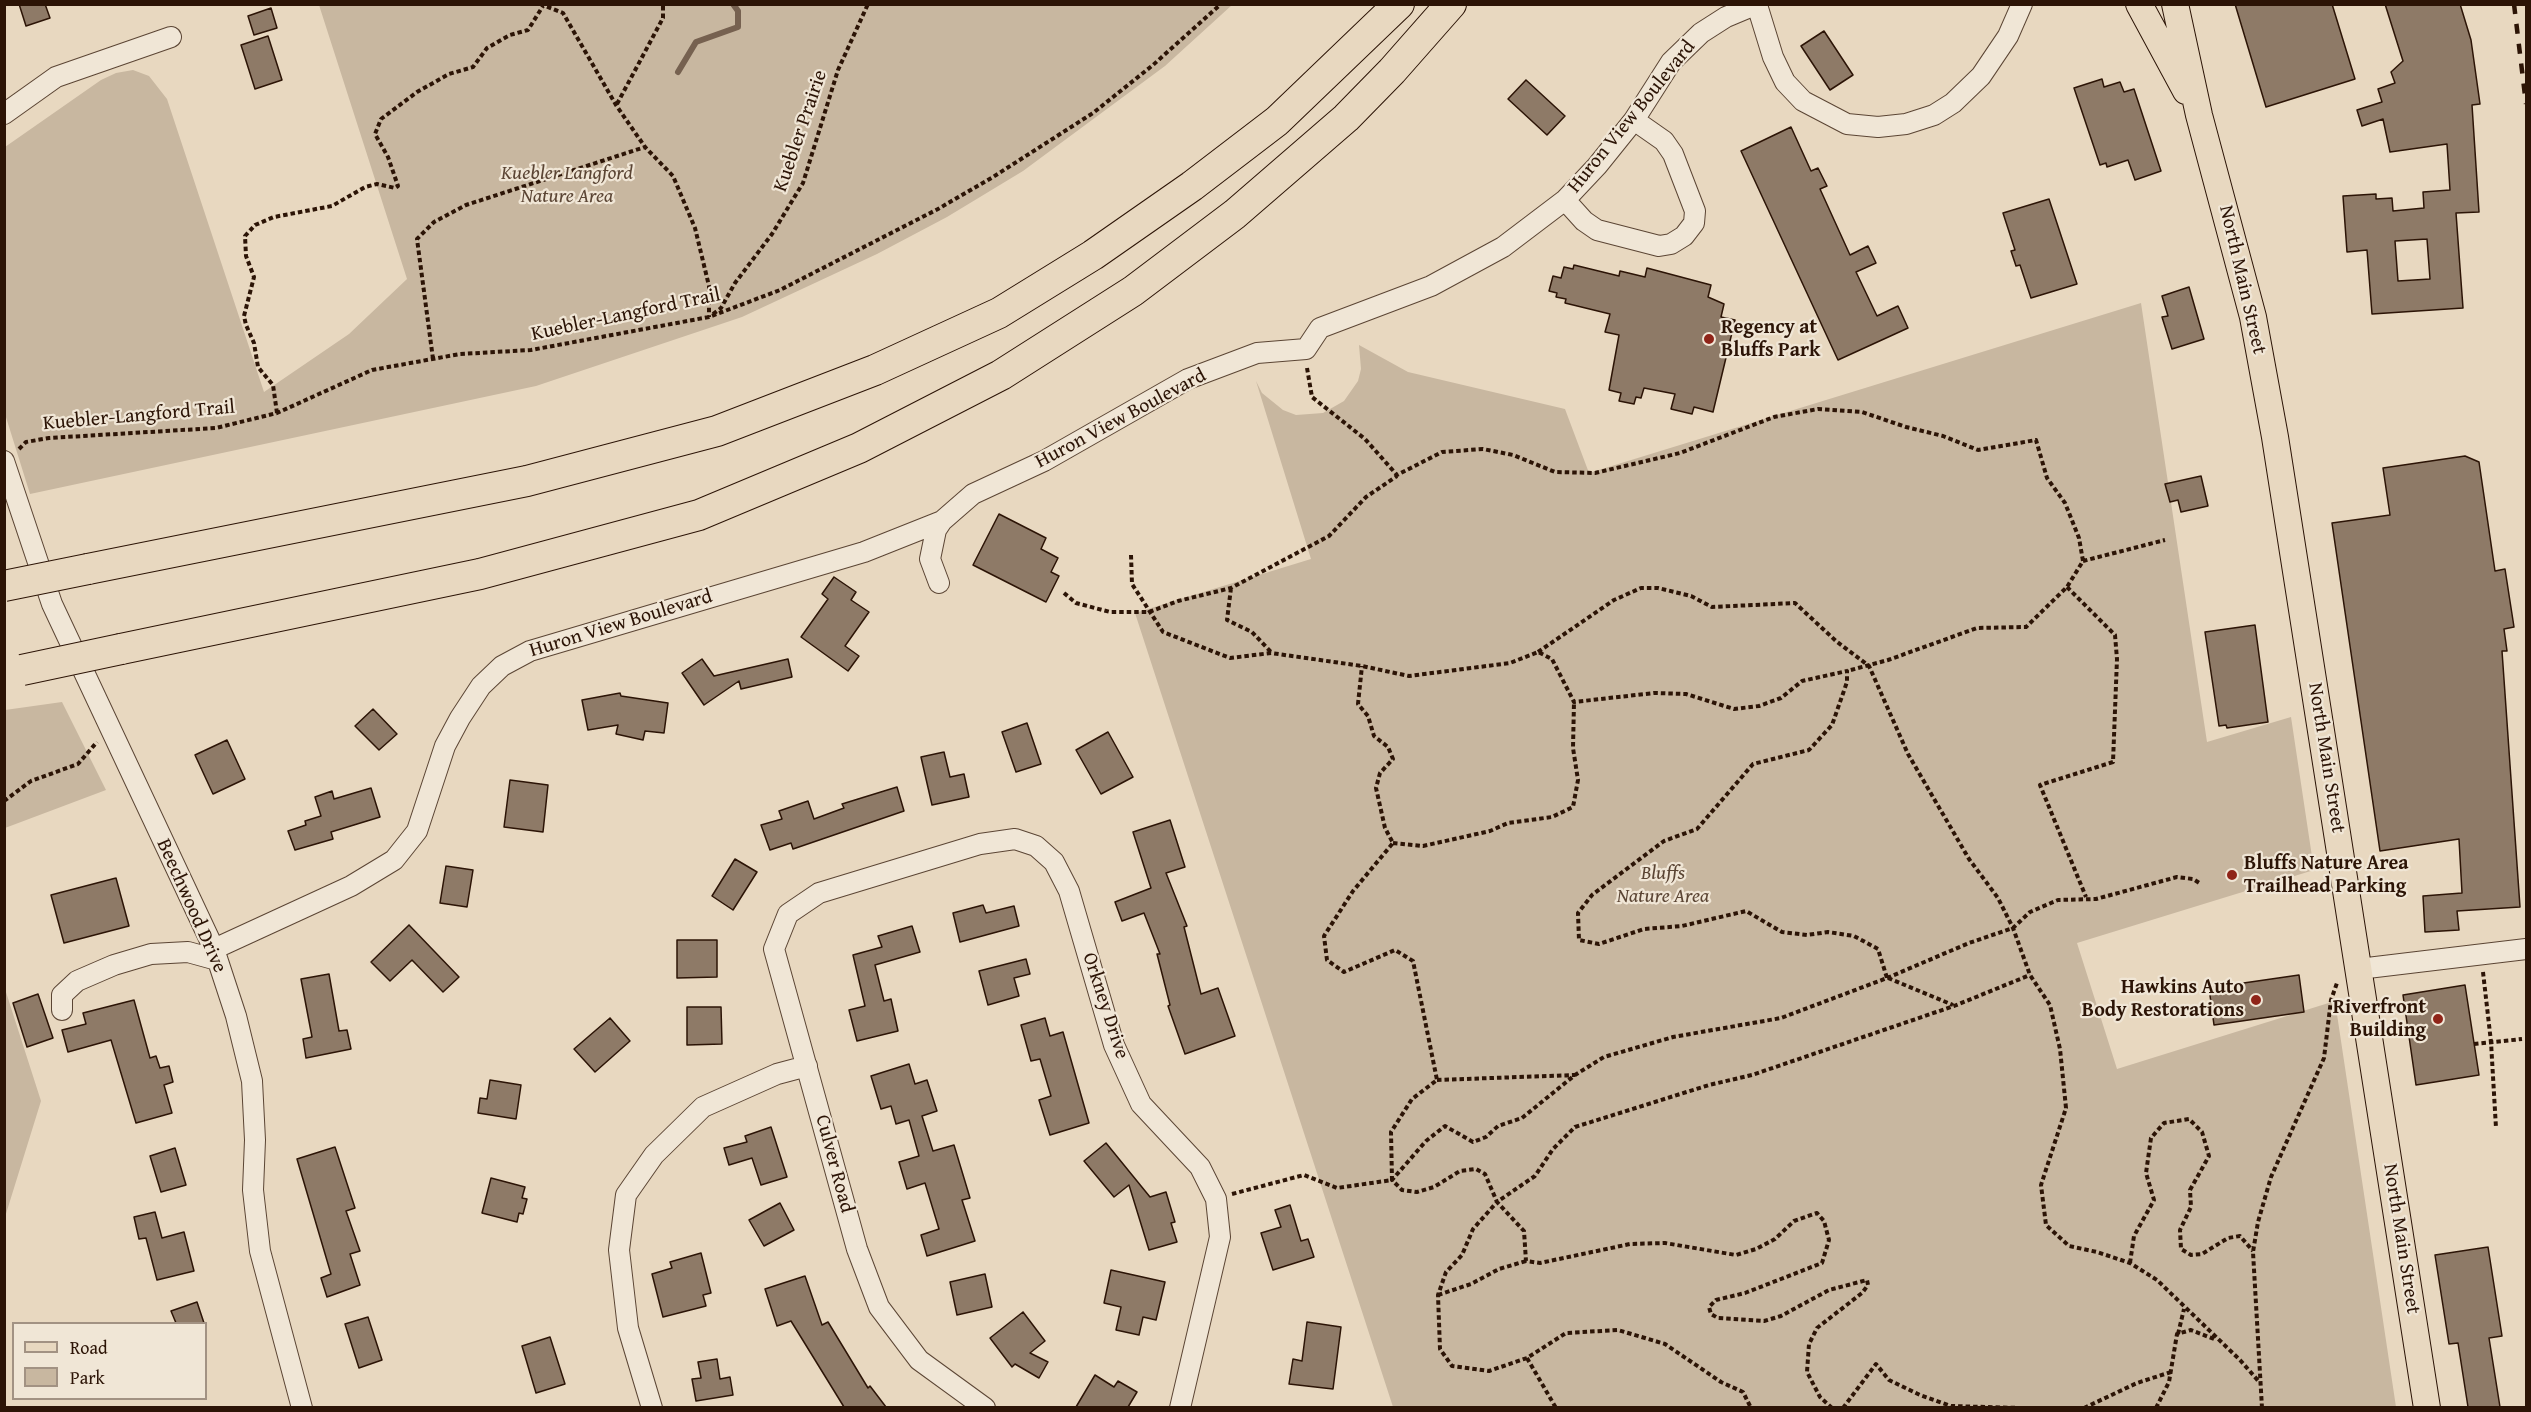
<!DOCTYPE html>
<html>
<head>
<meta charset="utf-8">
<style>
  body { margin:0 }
  #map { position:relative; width:2531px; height:1412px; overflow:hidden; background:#e8d8c0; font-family:"Gentium Book Plus",serif }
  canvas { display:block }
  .frame { position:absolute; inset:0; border:6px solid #2c1406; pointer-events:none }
  .legend { position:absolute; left:12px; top:1322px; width:195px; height:78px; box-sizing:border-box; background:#f0e6d6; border:2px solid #a29283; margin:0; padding:8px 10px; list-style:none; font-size:18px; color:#2c1406 }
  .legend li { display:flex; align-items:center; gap:12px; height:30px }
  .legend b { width:30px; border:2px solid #a29283 }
</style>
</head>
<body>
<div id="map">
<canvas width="2531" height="1412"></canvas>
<div class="frame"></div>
<ul class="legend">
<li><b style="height:8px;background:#e8d8c0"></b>Road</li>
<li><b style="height:16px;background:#c8b7a0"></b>Park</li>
</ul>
</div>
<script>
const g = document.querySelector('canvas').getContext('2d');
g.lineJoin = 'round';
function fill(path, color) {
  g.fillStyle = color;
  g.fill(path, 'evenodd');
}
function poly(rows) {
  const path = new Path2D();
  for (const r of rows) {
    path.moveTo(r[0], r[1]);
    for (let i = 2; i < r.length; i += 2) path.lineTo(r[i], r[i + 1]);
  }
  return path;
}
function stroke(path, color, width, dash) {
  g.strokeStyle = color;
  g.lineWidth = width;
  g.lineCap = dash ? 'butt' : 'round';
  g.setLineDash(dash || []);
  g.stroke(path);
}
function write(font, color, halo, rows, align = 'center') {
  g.font = font + ' "Gentium Book Plus",serif';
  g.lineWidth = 4.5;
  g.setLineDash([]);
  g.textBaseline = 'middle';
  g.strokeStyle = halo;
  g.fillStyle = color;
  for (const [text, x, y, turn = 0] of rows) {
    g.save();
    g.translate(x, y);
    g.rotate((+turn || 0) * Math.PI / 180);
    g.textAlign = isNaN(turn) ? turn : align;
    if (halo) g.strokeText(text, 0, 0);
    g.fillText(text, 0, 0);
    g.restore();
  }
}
fill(poly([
  [319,5,319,4,1232,5,1165,66,1023,171,947,217,877,254,742,317,536,386,30,494,5,414,5,147,101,80,116,73,133,70,149,76,167,99,264,392,349,334,407,279],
  [2141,303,2207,742,2291,717,2314,870,2077,943,2117,1069,2335,1001,2396,1407,1393,1407,1135,613,1311,559,1256,381,1262,393,1283,410,1296,415,1323,413,1344,401,1358,381,1361,369,1359,345,1408,372,1565,409,1589,473],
  [62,702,106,790,5,828,5,710],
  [5,989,41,1101,5,1217,4,989]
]), '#c8b7a0');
stroke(poly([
  [678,72,696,42,738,27,738,11,733,4]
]), '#766150', 6);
const building = poly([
  [19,4,45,4,50,18,26,26,19,4],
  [2235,4,2332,4,2355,79,2266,107,2235,4],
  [2385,4,2460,4,2471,40,2480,104,2472,105,2479,212,2456,213,2463,308,2372,314,2367,250,2347,252,2343,196,2376,194,2376,199,2392,198,2393,211,2424,208,2423,192,2450,190,2447,144,2390,152,2383,119,2362,126,2357,110,2382,102,2378,89,2395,83,2391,72,2403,61,2385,4],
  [2427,239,2430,279,2398,281,2395,241,2427,239],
  [271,8,277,28,254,35,248,16,271,8],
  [1824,31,1853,75,1830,90,1801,46,1824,31],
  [268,36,282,80,255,89,241,45,268,36],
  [2102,79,2104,87,2120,82,2124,92,2134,89,2161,171,2135,180,2128,160,2107,167,2106,163,2100,165,2074,88,2102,79],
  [1526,80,1565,116,1547,135,1508,99,1526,80],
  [1791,127,1811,171,1818,168,1827,186,1820,189,1850,255,1868,246,1876,263,1856,272,1877,316,1898,306,1908,328,1838,360,1741,151,1791,127],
  [2049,199,2077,284,2031,298,2020,265,2016,266,2011,251,2015,250,2003,213,2049,199],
  [1574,265,1619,276,1620,271,1645,277,1647,268,1711,285,1708,297,1724,304,1721,317,1735,320,1713,412,1694,407,1692,414,1671,409,1675,394,1644,388,1641,398,1636,397,1634,404,1619,401,1621,393,1609,390,1619,335,1605,332,1610,314,1565,303,1566,299,1556,297,1557,293,1549,291,1553,276,1561,278,1564,267,1573,269,1574,265],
  [2189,287,2204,339,2172,349,2162,317,2168,316,2162,296,2189,287],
  [2465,456,2479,462,2495,571,2505,569,2514,627,2504,629,2507,651,2502,651,2520,907,2457,911,2459,930,2425,932,2423,896,2462,893,2459,839,2380,851,2332,523,2390,515,2383,468,2465,456],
  [2201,476,2208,506,2181,512,2178,500,2170,502,2165,484,2201,476],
  [999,514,1046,538,1041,549,1058,558,1051,572,1059,576,1046,602,973,565,999,514],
  [834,577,856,592,851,600,869,612,845,646,859,656,848,671,801,637,828,599,822,594,834,577],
  [2255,625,2268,722,2227,728,2226,725,2219,726,2205,632,2255,625],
  [702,659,714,676,788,659,792,677,741,689,739,681,704,705,682,673,702,659],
  [620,693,621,696,668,703,664,733,645,731,643,740,616,734,618,725,588,730,582,700,620,693],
  [373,709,397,734,379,750,355,726,373,709],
  [1027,723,1041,764,1016,772,1002,732,1027,723],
  [1108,732,1133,777,1101,794,1076,750,1108,732],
  [227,740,245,779,213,794,195,755,227,740],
  [944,752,950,777,964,774,969,797,932,805,921,757,944,752],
  [510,780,548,785,543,832,504,827,510,780],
  [897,787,904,811,793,849,791,843,770,850,761,825,782,819,779,811,808,801,814,819,844,808,842,804,897,787],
  [371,788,380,817,331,832,333,839,295,850,288,831,306,825,305,821,321,816,315,797,332,791,334,799,371,788],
  [1170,820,1185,867,1166,873,1187,926,1184,927,1201,994,1218,988,1235,1036,1185,1054,1168,1006,1170,1005,1157,954,1160,954,1144,913,1122,921,1115,902,1151,888,1133,832,1170,820],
  [735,859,757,872,733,910,712,896,735,859],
  [446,866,473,870,467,907,440,903,446,866],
  [116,878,129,926,64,943,51,895,116,878],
  [983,905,986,913,1014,906,1019,926,960,942,953,913,983,905],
  [409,925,459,977,443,992,412,960,390,981,371,962,409,925],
  [912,926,920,952,875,965,884,1001,891,999,898,1031,857,1041,849,1010,865,1006,853,955,882,947,878,936,912,926],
  [677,940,717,940,717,977,677,978,677,940],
  [1026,959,1030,974,1014,978,1019,996,988,1005,979,971,1026,959],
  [329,974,339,1031,347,1030,351,1049,306,1058,303,1039,312,1037,301,979,329,974],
  [2299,975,2304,1012,2214,1025,2209,988,2299,975],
  [2465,985,2479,1075,2416,1085,2403,995,2465,985],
  [38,994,53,1038,27,1047,13,1003,38,994],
  [134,1000,150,1058,156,1056,160,1068,169,1066,173,1082,164,1085,172,1113,136,1123,111,1040,68,1052,62,1030,86,1024,83,1013,134,1000],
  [687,1007,721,1007,722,1044,687,1045,687,1007],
  [610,1018,630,1041,595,1072,574,1049,610,1018],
  [1045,1018,1050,1036,1063,1032,1089,1123,1050,1135,1039,1100,1051,1096,1040,1059,1031,1061,1021,1025,1045,1018],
  [909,1064,915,1084,927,1080,937,1111,922,1116,933,1151,954,1145,970,1198,962,1200,975,1241,927,1256,921,1235,939,1229,925,1183,907,1189,899,1162,919,1156,909,1120,896,1124,891,1106,881,1109,871,1076,909,1064],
  [490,1080,521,1085,516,1119,478,1113,480,1098,487,1099,490,1080],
  [771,1127,787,1177,761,1185,752,1158,729,1165,724,1148,747,1142,745,1136,771,1127],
  [1106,1143,1150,1197,1166,1192,1175,1222,1171,1223,1177,1242,1149,1250,1129,1185,1114,1197,1084,1161,1106,1143],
  [335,1147,355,1208,346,1211,360,1251,350,1254,360,1285,327,1297,321,1278,331,1274,297,1159,335,1147],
  [175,1148,186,1185,161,1192,150,1156,175,1148],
  [491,1178,525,1187,522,1198,527,1199,523,1214,519,1213,517,1222,482,1213,491,1178],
  [780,1203,794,1230,764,1246,749,1220,780,1203],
  [1290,1205,1301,1241,1308,1239,1314,1257,1273,1270,1261,1233,1281,1227,1275,1210,1290,1205],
  [155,1212,162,1238,184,1232,194,1271,157,1280,146,1238,139,1239,134,1217,155,1212],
  [2488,1247,2502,1336,2489,1338,2500,1407,2468,1407,2458,1343,2449,1344,2435,1255,2488,1247],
  [701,1253,711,1293,703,1295,706,1306,663,1317,652,1274,672,1268,670,1262,701,1253],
  [1111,1270,1165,1282,1156,1320,1143,1317,1139,1335,1116,1330,1121,1307,1104,1303,1111,1270],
  [985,1274,992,1307,957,1315,950,1282,985,1274],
  [805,1276,822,1325,828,1322,868,1388,870,1386,886,1407,844,1407,791,1321,777,1326,765,1289,805,1276],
  [197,1302,204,1323,176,1323,171,1311,197,1302],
  [1023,1312,1045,1341,1030,1353,1048,1362,1039,1378,1015,1364,1012,1367,990,1338,1023,1312],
  [368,1317,382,1360,359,1368,345,1324,368,1317],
  [1307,1322,1341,1327,1333,1389,1289,1384,1293,1359,1302,1361,1307,1322],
  [550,1337,565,1384,536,1393,522,1346,550,1337],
  [717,1359,720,1379,730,1377,733,1395,696,1401,692,1379,701,1378,698,1362,717,1359],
  [1095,1375,1114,1387,1118,1381,1137,1392,1128,1407,1076,1407,1095,1375]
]);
fill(building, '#8e7a67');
stroke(building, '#2c1406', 1.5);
const minor = poly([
  [1757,5,1773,57,1785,82,1803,101,1847,124,1878,127,1906,124,1934,115,1953,103,1981,76,2008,36,2022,4],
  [4,114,56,77,171,37],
  [1565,200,1584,221,1597,230,1659,246,1671,244,1684,236,1694,223,1695,211,1673,154,1664,141,1634,120],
  [4,461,52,604,214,949,236,1016,252,1081,255,1140,253,1190,260,1251,302,1408],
  [939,583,930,559,936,530,942,521,973,494,1044,461,1188,379,1257,353,1306,349,1320,328,1431,286,1503,247,1565,200,1597,166,1634,120,1671,62,1701,33,1726,17,1757,4],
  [214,949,351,886,394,860,417,831,445,746,460,718,481,686,502,666,530,651,864,552,942,521],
  [2359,969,2526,949],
  [62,1010,62,995,77,981,114,965,151,954,188,952,217,960],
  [652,1408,628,1328,619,1250,626,1195,654,1155,703,1107,777,1074,807,1066],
  [985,1408,919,1360,879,1307,857,1249,774,949,788,914,819,893,980,844,1015,839,1036,846,1054,862,1069,891,1114,1045,1141,1104,1200,1167,1216,1199,1220,1237,1180,1408]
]);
const major = poly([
  [2139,4,2186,91],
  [2175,4,2199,115,2253,317,2275,437,2427,1408]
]);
const highway = poly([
  [88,569,527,481,717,431,875,370,999,313,1093,255,1192,186,1277,121,1399,4],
  [121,649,480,574,699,515,859,448,1001,375,1133,291,1235,214,1346,118,1392,71,1451,4]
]);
stroke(minor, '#5b4534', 22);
stroke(major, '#2c1406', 28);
stroke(highway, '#2c1406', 32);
stroke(poly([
  [540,4,563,13,616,105,645,147,673,176,695,228,709,286,709,317],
  [617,104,663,18,663,4],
  [713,314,721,308,735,283,772,234,803,183,838,70,868,4],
  [433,359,417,239,434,222,466,205,645,147],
  [1307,368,1312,397,1365,439,1397,475,1442,452,1483,449,1513,455,1555,472,1595,473,1680,453,1774,417,1818,409,1862,412,1906,427,1943,436,1978,450,2036,440,2047,478,2065,503,2079,538,2083,561,2067,587,2026,627,1977,628,1888,660,1847,671],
  [277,413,273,385,258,367,254,343,246,325,244,316,254,277,246,256,245,236,255,225,274,217,332,206,365,187,377,184,395,188,398,186,388,157,375,134,381,119,417,92,449,74,473,67,487,48,510,35,528,30,543,6],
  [19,449,26,442,49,438,216,428,277,413,372,370,460,354,531,350,709,317,780,290,938,209,993,177,1093,113,1153,65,1221,4],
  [1131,555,1132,584,1163,632,1230,658,1271,653,1362,666,1409,676,1510,663,1538,652,1552,659,1574,702,1654,693,1686,694,1734,709,1759,706,1781,698,1802,681,1847,671,1847,682,1832,725,1809,750,1753,764,1697,829,1664,841,1592,895,1578,913,1579,940,1599,944,1644,929,1682,926,1746,911,1782,932,1807,935,1828,932,1854,936,1878,949,1887,978,1781,1018,1673,1037,1604,1057,1575,1075,1522,1118,1498,1126,1486,1137,1473,1142,1445,1126,1426,1141,1392,1180,1402,1190,1417,1192,1434,1187,1460,1171,1476,1169,1485,1174,1497,1202,1473,1229,1462,1255,1446,1272,1438,1295,1440,1349,1452,1366,1489,1371,1527,1358,1566,1333,1618,1330,1665,1344,1721,1382,1743,1392,1751,1408],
  [2083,561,2165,540],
  [2067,587,2115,635,2117,659,2113,762,2040,785,2086,897],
  [1231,588,1227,620,1252,632,1271,652],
  [1064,593,1076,603,1110,612,1149,612,1178,601,1231,588,1329,536,1366,497,1397,476],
  [1538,652,1614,600,1641,588,1658,588,1691,596,1712,607,1795,603,1836,641,1869,666,1908,754,1969,859,1998,898,2013,928,2030,975,2050,1005,2060,1049,2066,1108,2041,1185,2046,1225,2069,1246,2097,1252,2130,1263,2157,1280,2240,1360,2261,1384],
  [4,801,31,781,78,764,97,742],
  [1393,843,1423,846,1490,831,1508,823,1552,817,1573,807,1578,780,1573,748,1574,702],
  [2483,972,2491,1042,2496,1128],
  [1887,978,1969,943,2013,928,2030,912,2058,900,2096,899,2177,877,2193,879,2201,884],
  [1888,978,1953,1005],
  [2474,1044,2522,1039],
  [1437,1080,1575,1075],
  [1232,1194,1304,1175,1337,1188,1392,1180,1391,1132,1412,1099,1437,1080,1413,961,1395,950,1344,972,1327,960,1324,936,1353,891,1393,843,1385,828,1376,788,1380,773,1393,759,1388,747,1374,736,1368,716,1358,704,1362,666],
  [2130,1263,2134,1236,2154,1200,2146,1173,2151,1138,2164,1123,2189,1119,2202,1132,2209,1156,2190,1190,2191,1207,2180,1230,2181,1249,2191,1255,2202,1254,2228,1238,2240,1236,2253,1251],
  [1438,1295,1471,1284,1499,1269,1526,1261],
  [2178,1334,2184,1309],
  [1527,1358,1556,1408],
  [1832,1408,1820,1397,1807,1372,1809,1344,1817,1328,1862,1293,1868,1285,1867,1280,1829,1290,1781,1316,1764,1321,1718,1318,1711,1314,1709,1307,1716,1300,1745,1293,1822,1263,1829,1240,1824,1221,1817,1213,1794,1221,1775,1239,1756,1249,1736,1255,1665,1243,1630,1244,1540,1263,1526,1261,1524,1231,1497,1202,1535,1176,1553,1149,1575,1127,1709,1085,1752,1075,1954,1006,2030,975],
  [1843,1408,1876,1364,1889,1380,1920,1395,1951,1406,2020,1408],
  [2084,1408,2137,1383,2171,1372],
  [2156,1408,2169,1382,2177,1334,2191,1330,2214,1339],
  [2262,1408,2253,1252,2258,1222,2271,1177,2324,1058,2331,1000,2337,983]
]), '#2c1406', 4, [4.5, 3]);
stroke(minor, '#f0e6d6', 20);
stroke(major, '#e8d8c0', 26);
stroke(highway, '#e8d8c0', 30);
stroke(poly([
  [2514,4,2526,104]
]), '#2c1406', 4.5, [10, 10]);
const highwayBridge = poly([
  [4,586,88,569],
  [22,670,121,649]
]);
stroke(highwayBridge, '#2c1406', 32, []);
stroke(highwayBridge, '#e8d8c0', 30);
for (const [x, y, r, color] of [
  [1709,339,6,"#8f2418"],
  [2232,875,6,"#8f2418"],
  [2256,1000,6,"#8f2418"],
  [2438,1019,6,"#8f2418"]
]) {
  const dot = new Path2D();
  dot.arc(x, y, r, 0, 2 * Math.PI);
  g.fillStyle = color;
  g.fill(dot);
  stroke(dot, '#f0e6d6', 2);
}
write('20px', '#2c1406', '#f0e6d6', [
  ["Huron View Boulevard",1632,117,-51],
  ["Kuebler Prairie",801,131,-71],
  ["North Main Street",2242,280,77],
  ["Kuebler-Langford Trail",626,315,-12],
  ["Kuebler-Langford Trail",139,416,-5],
  ["Huron View Boulevard",1121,419,-28],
  ["Huron View Boulevard",621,624,-17],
  ["North Main Street",2326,758,81],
  ["Beechwood Drive",191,906,66],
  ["Orkney Drive",1105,1006,72],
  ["Culver Road",834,1164,75],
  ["North Main Street",2401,1239,81]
]);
write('italic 20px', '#5b4534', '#f0e6d6', [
  ["Kuebler Langford",567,174],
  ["Nature Area",567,197],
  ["Bluffs",1663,874],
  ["Nature Area",1663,897]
]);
write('bold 20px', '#2c1406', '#f0e6d6', [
  ["Regency at",1721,328],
  ["Bluffs Park",1721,351],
  ["Bluffs Nature Area",2244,864],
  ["Trailhead Parking",2244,887],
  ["Hawkins Auto",2244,988,"right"],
  ["Body Restorations",2244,1011,"right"],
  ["Riverfront",2426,1008,"right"],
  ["Building",2426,1031,"right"]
], 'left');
</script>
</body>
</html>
